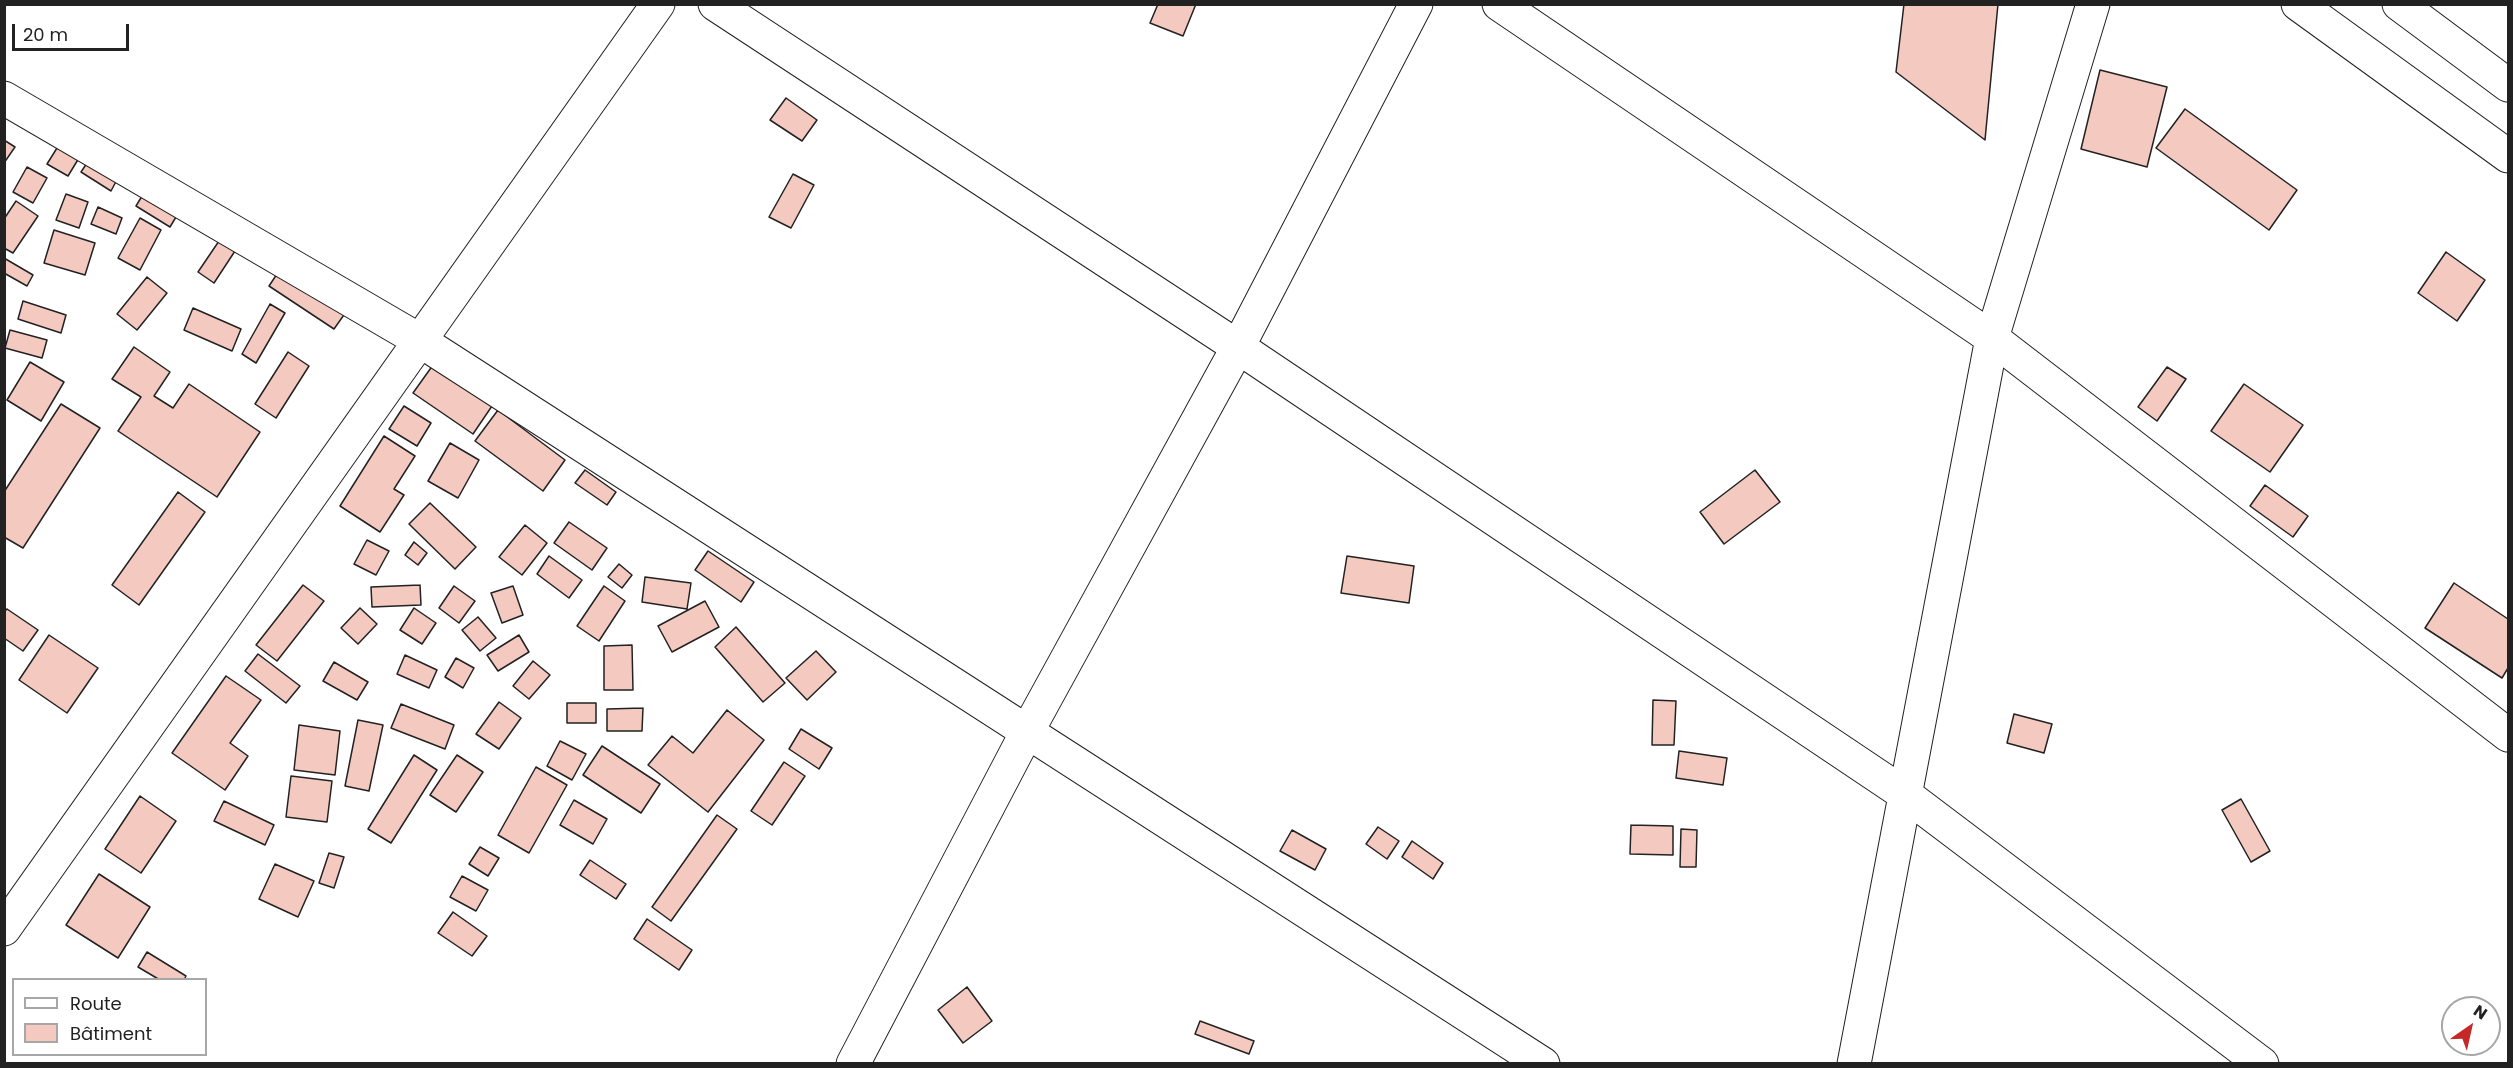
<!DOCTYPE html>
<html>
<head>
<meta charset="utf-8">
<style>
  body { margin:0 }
  #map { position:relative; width:2513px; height:1068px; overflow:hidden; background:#fff; font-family:Poppins,sans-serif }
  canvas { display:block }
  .frame { position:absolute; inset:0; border:6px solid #222; pointer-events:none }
  .legend { position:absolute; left:12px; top:978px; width:195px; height:78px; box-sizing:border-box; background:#fff; border:2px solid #a7a7a7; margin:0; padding:8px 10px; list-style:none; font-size:18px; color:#222 }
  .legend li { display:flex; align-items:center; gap:12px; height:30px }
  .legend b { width:30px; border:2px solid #a7a7a7 }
  .north { position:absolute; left:2441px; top:996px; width:60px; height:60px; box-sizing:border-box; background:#fff; border:2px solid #a7a7a7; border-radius:50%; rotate:34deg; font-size:16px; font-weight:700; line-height:24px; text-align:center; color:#222 }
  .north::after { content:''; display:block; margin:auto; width:21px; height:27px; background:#c62828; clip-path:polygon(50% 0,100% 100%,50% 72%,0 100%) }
  .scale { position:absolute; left:12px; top:24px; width:117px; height:27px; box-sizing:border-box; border:3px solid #222; border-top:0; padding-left:8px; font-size:18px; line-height:21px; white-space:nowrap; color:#222; -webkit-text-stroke:4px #fff; paint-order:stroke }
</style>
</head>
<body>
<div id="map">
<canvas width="2513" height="1068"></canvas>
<div class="frame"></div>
<ul class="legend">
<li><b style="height:8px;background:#fff"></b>Route</li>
<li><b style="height:16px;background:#f3c9c0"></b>Bâtiment</li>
</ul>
<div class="north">N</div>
<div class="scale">20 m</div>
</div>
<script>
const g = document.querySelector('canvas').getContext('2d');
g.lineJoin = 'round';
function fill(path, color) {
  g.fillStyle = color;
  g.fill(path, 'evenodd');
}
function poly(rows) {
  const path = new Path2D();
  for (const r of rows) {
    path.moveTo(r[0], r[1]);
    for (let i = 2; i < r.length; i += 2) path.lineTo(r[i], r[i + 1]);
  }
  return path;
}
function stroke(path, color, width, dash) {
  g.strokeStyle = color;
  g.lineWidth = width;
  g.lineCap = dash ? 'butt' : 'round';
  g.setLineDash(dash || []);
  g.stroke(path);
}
const building = poly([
  [1158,4,1196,4,1183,36,1150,23,1158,4],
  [1904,4,1998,4,1985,140,1896,72,1904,4],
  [2100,70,2167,87,2147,167,2081,149,2100,70],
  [786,98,817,120,802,141,770,120,786,98],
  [2185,109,2297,190,2269,230,2156,148,2185,109],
  [4,140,15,147,4,163,4,140],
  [62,140,82,153,68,176,47,164,62,140],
  [91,157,120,174,111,191,81,172,91,157],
  [27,167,47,178,33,203,13,192,27,167],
  [793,174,814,185,791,228,769,217,793,174],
  [145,191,179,212,170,227,136,206,145,191],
  [66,194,88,202,79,228,56,220,66,194],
  [16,201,38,216,13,253,4,248,4,219,16,201],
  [98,207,122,218,116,234,91,224,98,207],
  [140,218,161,230,140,270,118,258,140,218],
  [54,230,95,243,85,275,44,263,54,230],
  [219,241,235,251,214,283,198,272,219,241],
  [2446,252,2485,280,2457,321,2418,293,2446,252],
  [4,258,33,275,27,286,4,273,4,258],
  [281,268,346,312,334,329,269,286,281,268],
  [147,277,167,293,137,330,117,314,147,277],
  [23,301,66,315,61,333,18,319,23,301],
  [270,304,285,313,256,363,242,354,270,304],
  [193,308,241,329,232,351,184,330,193,308],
  [10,330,47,340,42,358,5,348,10,330],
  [134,347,170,372,154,396,173,408,189,384,260,432,217,497,118,431,141,397,112,379,134,347],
  [288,352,309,366,276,418,255,404,288,352],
  [30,362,64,382,41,421,7,400,30,362],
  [433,365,492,406,473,434,413,393,433,365],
  [2167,367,2186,379,2157,421,2138,407,2167,367],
  [2244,384,2303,425,2270,472,2211,431,2244,384],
  [61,404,100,428,23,548,4,537,4,492,61,404],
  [404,406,431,423,417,446,389,429,404,406],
  [498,410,565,460,543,491,475,441,498,410],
  [384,436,415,456,394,489,404,495,380,532,340,506,384,436],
  [450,443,479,460,458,498,428,481,450,443],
  [585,470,616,492,607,505,575,483,585,470],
  [1755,470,1780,502,1724,544,1700,512,1755,470],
  [2265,485,2308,516,2293,537,2250,506,2265,485],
  [178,492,205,512,139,605,112,585,178,492],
  [430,503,476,547,455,569,409,524,430,503],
  [569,522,607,548,592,570,554,543,569,522],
  [525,525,547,543,522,575,499,557,525,525],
  [367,540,389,551,376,575,354,564,367,540],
  [414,542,427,553,418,565,405,555,414,542],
  [708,551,754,582,741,602,695,570,708,551],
  [549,556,582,580,569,598,537,574,549,556],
  [1347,556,1414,566,1409,603,1341,593,1347,556],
  [619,564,632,575,622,588,608,577,619,564],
  [645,577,691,583,687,609,642,602,645,577],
  [2454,583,2508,619,2508,668,2502,678,2425,628,2454,583],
  [303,585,324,601,277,661,256,645,303,585],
  [420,585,421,605,372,607,371,587,420,585],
  [454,586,475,601,459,623,439,608,454,586],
  [513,586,523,615,502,623,491,593,513,586],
  [604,586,625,601,599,641,577,626,604,586],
  [705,601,719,627,672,652,658,626,705,601],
  [360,608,377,624,358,644,341,628,360,608],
  [414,608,436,623,422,644,400,630,414,608],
  [7,609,38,630,23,651,4,638,4,612,7,609],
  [478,617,496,638,480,651,462,630,478,617],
  [736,627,785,683,763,702,715,647,736,627],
  [49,635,98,668,67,713,19,680,49,635],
  [519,635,529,652,498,671,487,655,519,635],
  [632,645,633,690,604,690,604,646,632,645],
  [816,651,836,672,807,700,786,678,816,651],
  [258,654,300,686,286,703,245,671,258,654],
  [405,655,437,670,429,688,397,674,405,655],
  [456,658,474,668,463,688,445,677,456,658],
  [533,661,550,675,529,699,513,686,533,661],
  [334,662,368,682,357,700,323,681,334,662],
  [226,676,261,700,230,743,248,756,225,790,172,753,226,676],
  [1653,700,1676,701,1674,745,1652,745,1653,700],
  [499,702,521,718,499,749,476,734,499,702],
  [567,703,596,703,596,723,567,723,567,703],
  [401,704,454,725,445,749,391,728,401,704],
  [643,708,642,731,607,731,607,709,643,708],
  [727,710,764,740,708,812,648,765,672,736,693,753,727,710],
  [2014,714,2052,724,2044,753,2007,743,2014,714],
  [358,720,383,725,369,791,345,786,358,720],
  [299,725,340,731,335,775,294,770,299,725],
  [801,729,832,748,819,769,789,749,801,729],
  [560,741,586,754,572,780,547,766,560,741],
  [602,746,660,784,641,813,583,775,602,746],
  [1679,751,1727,758,1723,785,1676,778,1679,751],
  [414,755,437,770,391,843,368,829,414,755],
  [457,755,483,772,456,812,430,795,457,755],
  [784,762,805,776,772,825,751,811,784,762],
  [536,767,567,785,529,853,498,835,536,767],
  [291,776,332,781,327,822,286,817,291,776],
  [140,796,176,821,141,873,105,849,140,796],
  [2241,799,2270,851,2251,862,2222,810,2241,799],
  [574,800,607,819,593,844,560,825,574,800],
  [224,801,274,825,265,845,214,821,224,801],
  [717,815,737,829,671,921,652,907,717,815],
  [1631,825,1673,826,1673,855,1630,854,1631,825],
  [1378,827,1399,841,1387,859,1366,844,1378,827],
  [1681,829,1697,830,1696,867,1680,867,1681,829],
  [1292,830,1326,849,1315,870,1280,851,1292,830],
  [1412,841,1443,863,1433,879,1402,857,1412,841],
  [480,847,499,858,488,876,469,864,480,847],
  [329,853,344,857,334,888,319,883,329,853],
  [590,860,626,884,616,899,580,875,590,860],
  [275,864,314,881,298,917,259,899,275,864],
  [99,874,150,907,118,958,66,925,99,874],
  [462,876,488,890,476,911,450,897,462,876],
  [453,912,487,936,472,956,438,933,453,912],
  [647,919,692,950,679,970,634,939,647,919],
  [147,952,186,976,184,980,160,980,138,967,147,952],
  [967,987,992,1021,963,1043,938,1010,967,987],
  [1200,1021,1254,1041,1249,1054,1195,1034,1200,1021]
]);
fill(building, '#f3c9c0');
stroke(building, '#222', 1.5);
const street = poly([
  [715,4,1238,347,1906,795,2262,1064],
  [1499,4,1992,338,2508,735],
  [4,98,419,340,1543,1064],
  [4,929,658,4],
  [853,1064,1028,730,1238,347,1416,4],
  [1854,1064,1992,338,2093,4]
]);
const highway = poly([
  [2298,4,2508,156],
  [2399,4,2508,85]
]);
stroke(street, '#222', 35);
stroke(highway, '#222', 35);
stroke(street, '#fff', 33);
stroke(highway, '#fff', 33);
</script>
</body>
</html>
